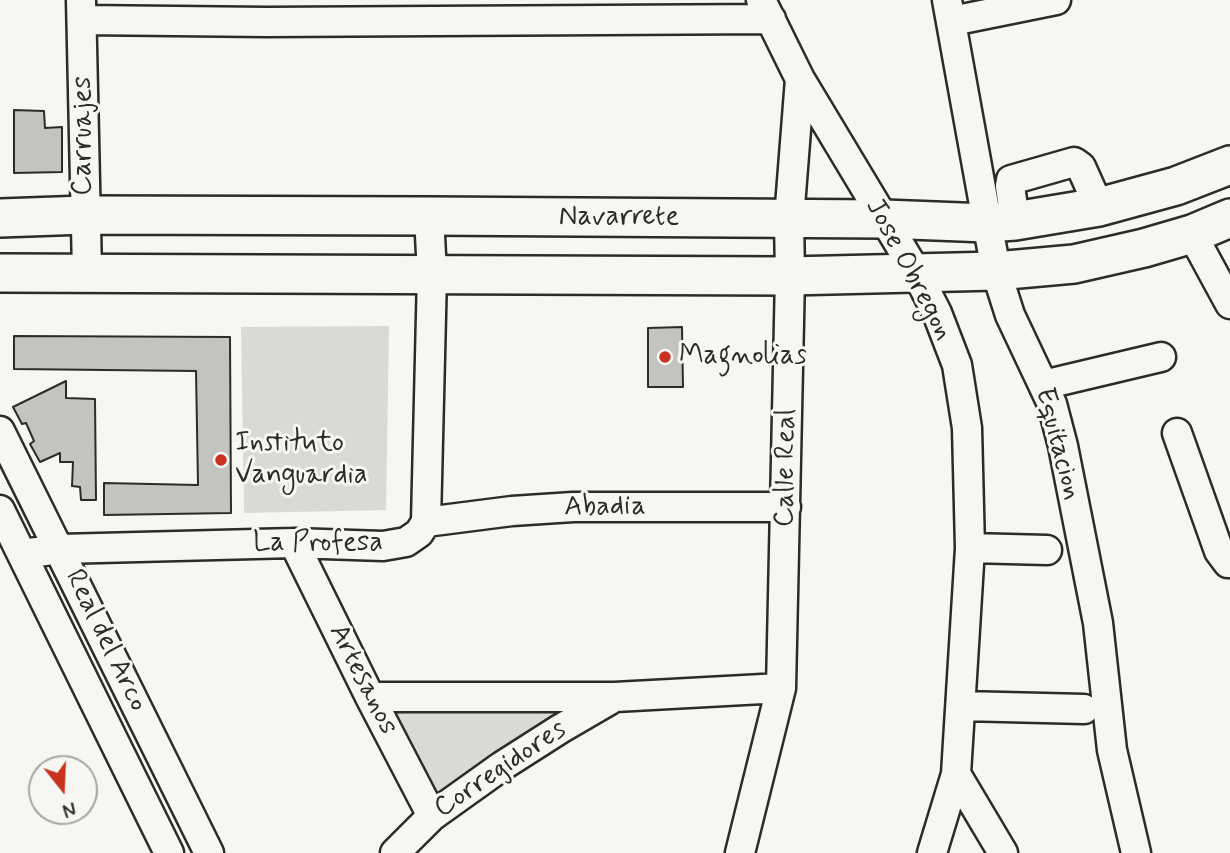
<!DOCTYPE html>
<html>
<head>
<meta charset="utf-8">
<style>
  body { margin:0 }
  #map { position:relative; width:1230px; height:853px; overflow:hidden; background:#f6f6f2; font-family:Mynerve,sans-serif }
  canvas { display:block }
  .north { position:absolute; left:28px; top:755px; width:70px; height:70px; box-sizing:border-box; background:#f6f6f2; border:2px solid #a5a5a2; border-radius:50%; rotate:162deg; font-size:19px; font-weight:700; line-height:28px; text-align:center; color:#2b2b2b }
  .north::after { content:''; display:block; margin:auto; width:24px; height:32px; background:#c8321e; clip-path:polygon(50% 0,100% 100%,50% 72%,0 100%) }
</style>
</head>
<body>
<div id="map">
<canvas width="1230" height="853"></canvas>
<div class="north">N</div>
</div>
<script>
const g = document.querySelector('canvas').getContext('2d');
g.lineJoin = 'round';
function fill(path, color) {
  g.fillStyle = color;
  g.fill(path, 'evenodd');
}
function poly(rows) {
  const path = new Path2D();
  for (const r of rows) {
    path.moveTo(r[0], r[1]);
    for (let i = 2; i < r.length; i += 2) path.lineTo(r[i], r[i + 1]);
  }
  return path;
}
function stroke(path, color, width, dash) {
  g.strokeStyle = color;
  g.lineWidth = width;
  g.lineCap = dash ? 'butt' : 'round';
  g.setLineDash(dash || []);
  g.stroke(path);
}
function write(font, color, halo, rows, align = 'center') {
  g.font = font + ' Mynerve,sans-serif';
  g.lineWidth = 6;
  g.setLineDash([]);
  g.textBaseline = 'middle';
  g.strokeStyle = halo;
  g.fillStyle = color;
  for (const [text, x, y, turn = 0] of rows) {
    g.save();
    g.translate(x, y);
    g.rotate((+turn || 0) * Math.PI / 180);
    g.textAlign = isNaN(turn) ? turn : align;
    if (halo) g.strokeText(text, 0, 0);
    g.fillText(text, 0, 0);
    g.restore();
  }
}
fill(poly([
  [389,326,386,510,244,513,241,327],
  [383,705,579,705,430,800]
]), '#d9d9d5');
const building = poly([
  [14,110,44,111,45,128,62,127,62,172,14,173,14,110],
  [682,327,683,387,648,387,648,328,682,327],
  [14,336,230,337,231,513,104,515,104,483,198,485,196,371,14,369,14,336],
  [66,381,66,398,95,399,96,500,81,500,80,487,72,486,73,462,60,462,60,453,40,462,30,444,34,441,26,423,22,424,13,407,66,381]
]);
fill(building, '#c3c3c0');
stroke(building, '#2b2b2b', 2);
const minor = poly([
  [81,0,87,272],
  [761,0,800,79,916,272,937,313,957,365,967,428,970,548,956,774,1003,853],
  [947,0,996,271,1010,315,1052,404,1063,446,1098,623,1112,750,1136,853],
  [83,20,267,22,771,19],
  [952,21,1056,0],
  [1015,221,1010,186,1011,180,1074,162,1081,167,1099,207],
  [1192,234,1230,304],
  [1043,385,1161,357],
  [0,431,209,853],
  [1177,433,1219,551,1228,563,1230,563],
  [0,510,169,853],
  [426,522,512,511,573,507,786,507],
  [294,543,370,697,432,816],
  [970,548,1047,550],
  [22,554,60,549,294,543,383,546,406,542,419,533,426,522,432,274,429,216],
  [370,697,612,697],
  [962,706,1084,709],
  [395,853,432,816,502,766,560,729,615,697,781,688],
  [740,853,781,688,790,276,789,219,800,79],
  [932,853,956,774]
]);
const major = poly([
  [0,218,85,215,429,216,884,219,987,223,1015,221,1099,207,1176,186,1230,165],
  [0,273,790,276,996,271,1074,264,1144,248,1192,234,1230,218]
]);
stroke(minor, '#2b2b2b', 33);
stroke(major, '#2b2b2b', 42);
stroke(minor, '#f6f6f2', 28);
stroke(major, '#f6f6f2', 37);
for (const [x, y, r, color] of [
  [665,357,7,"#c8321e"],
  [221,460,7,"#c8321e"]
]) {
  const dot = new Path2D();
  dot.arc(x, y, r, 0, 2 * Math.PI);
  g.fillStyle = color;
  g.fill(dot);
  stroke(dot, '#f6f6f2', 2.5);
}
write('28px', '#2b2b2b', '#f6f6f2', [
  ["Carruajes",84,136,-90],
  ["Navarrete",619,218],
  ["Jose Obregon",908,270,62],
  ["Equitacion",1057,444,75],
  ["Calle Real",787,468,-89],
  ["Abadia",605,508,-1],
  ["La Profesa",318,544],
  ["Real del Arco",105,641,64],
  ["Artesanos",362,680,63],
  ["Corregidores",501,770,-34]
]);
write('28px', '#2b2b2b', '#f6f6f2', [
  ["Magnolias",679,357],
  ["Instituto",235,444],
  ["Vanguardia",235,476]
], 'left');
</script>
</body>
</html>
